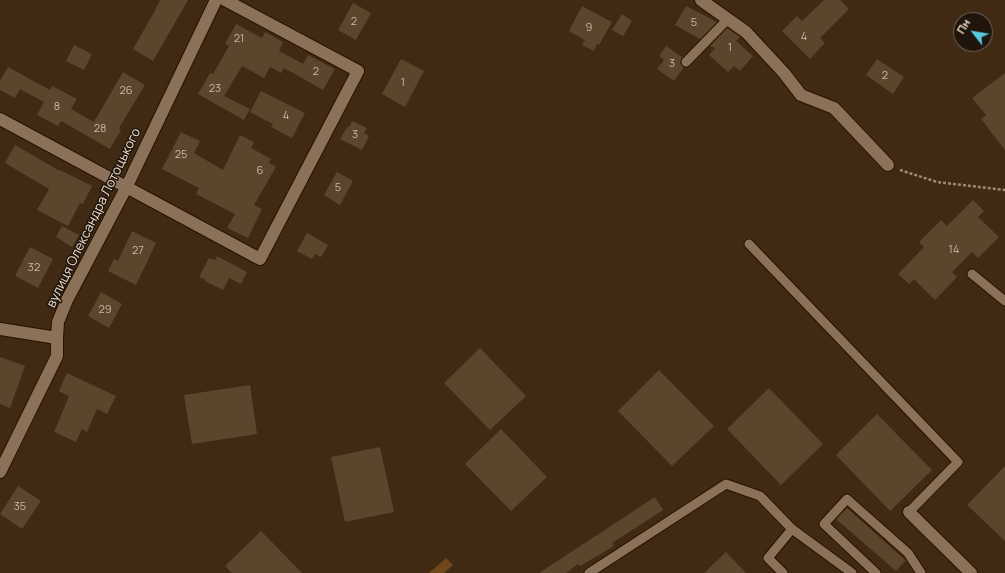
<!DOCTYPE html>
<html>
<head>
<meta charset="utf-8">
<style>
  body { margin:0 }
  #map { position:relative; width:1005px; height:573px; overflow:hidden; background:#402a13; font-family:Manrope,sans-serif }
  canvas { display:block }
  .north { position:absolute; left:953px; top:12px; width:40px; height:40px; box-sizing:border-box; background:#1f150b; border:1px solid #71655a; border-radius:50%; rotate:301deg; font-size:11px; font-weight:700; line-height:16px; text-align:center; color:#edded0 }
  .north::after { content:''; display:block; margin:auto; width:14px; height:18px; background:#58c9e3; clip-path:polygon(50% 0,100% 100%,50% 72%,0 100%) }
</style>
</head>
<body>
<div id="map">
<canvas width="1005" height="573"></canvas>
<div class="north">Пн</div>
</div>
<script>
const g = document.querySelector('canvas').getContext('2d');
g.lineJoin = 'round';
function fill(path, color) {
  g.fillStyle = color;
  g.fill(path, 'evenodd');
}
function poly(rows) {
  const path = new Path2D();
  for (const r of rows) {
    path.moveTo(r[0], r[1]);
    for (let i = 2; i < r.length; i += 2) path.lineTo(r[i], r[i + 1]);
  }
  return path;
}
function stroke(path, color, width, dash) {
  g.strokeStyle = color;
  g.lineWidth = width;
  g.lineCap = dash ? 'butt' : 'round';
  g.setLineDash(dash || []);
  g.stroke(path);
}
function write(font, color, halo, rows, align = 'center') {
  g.font = font + ' Manrope,sans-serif';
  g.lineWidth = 3;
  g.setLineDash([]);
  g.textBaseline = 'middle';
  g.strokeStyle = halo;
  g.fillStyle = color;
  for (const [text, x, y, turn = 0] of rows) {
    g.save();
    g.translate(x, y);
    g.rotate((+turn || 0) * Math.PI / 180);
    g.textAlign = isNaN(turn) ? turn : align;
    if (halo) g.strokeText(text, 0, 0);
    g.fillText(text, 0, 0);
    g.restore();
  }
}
fill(poly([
  [446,558,453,565,444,573,429,573]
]), '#6f471b');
fill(poly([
  [160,0,188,0,153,61,133,49,153,14],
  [824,0,840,0,849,9,820,38,825,43,810,59,782,31,797,16,802,21],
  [353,3,371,13,356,40,338,30],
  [582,6,612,22,599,45,597,44,594,51,582,45,585,40,569,31],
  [686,6,717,22,700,39,675,25],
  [622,14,632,21,623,36,612,30],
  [236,24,262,38,265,32,283,42,279,51,303,64,308,55,335,69,323,90,284,68,281,73,270,67,264,78,242,66,224,96,250,109,244,120,198,94,210,73,213,74,229,46,225,44],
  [727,28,740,37,736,41,753,56,740,71,734,66,728,72,709,55,715,48,710,46],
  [74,45,92,54,84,70,66,61],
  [666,46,682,57,680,63,684,67,674,81,657,69,664,60,659,56],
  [401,59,424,71,405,107,382,94],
  [877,59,904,77,893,94,866,75],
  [8,67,50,90,52,86,77,99,71,109,94,122,123,72,145,85,119,128,121,130,110,149,61,121,58,126,37,115,44,102,20,89,15,98,0,90,0,81],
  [1005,73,1005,150,981,119,986,115,972,98],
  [261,91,305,113,292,138,271,127,273,124,250,112],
  [352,121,367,128,364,133,369,136,362,150,340,139,348,126,349,127],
  [181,132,200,141,194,153,223,170,240,135,254,142,251,148,271,159,269,163,276,167,254,205,262,209,248,238,227,228,235,214,196,194,199,188,162,169],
  [15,145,60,171,60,170,92,186,83,204,80,203,68,226,37,210,49,189,5,163],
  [337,172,353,181,340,205,324,195],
  [973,200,984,211,978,217,999,237,978,258,972,252,952,272,957,277,935,300,914,279,909,284,898,274,924,247,919,242,941,220,947,226],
  [62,226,79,235,72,247,56,237],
  [132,231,156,243,136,285,108,271,114,259,118,261],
  [307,233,328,245,321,257,315,254,312,259,297,251],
  [30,247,53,259,38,288,15,276],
  [217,256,247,272,241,284,229,278,223,290,205,281,206,280,199,277,209,258,215,260],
  [101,292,122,304,109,328,88,316],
  [480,348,526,396,490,430,444,383],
  [0,357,25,366,10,408,0,404],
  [659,370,714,426,672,466,618,411],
  [67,373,116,396,107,414,97,409,87,432,82,429,76,442,54,432,69,396,59,391],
  [250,385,257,434,192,444,184,395],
  [769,388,823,444,781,485,727,429],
  [877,414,932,470,890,511,836,455],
  [501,429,547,477,511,511,465,464],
  [380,447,394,512,345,522,331,457],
  [1005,466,1005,541,967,505],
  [18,486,41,501,22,529,0,514],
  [655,497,663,510,612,543,614,546,580,566,578,564,566,573,539,573],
  [847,508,905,560,906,560,896,571,836,519],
  [261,531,302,573,232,573,225,566],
  [726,552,746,573,704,573]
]), '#5c452d');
const lane = poly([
  [686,62,728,19],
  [749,244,958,462,909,512],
  [972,274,1005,301],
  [589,573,726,484,760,496,792,529,852,573],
  [783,573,768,558,792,529],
  [876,573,824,524,847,499,908,553,921,573]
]);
const street = poly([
  [701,0,746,32,784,73,801,95,834,108,888,165],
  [0,119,260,259,358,71,225,0],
  [0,329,57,338],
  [0,472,57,356,57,338,58,322,67,300,126,188,216,0],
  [909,512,971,573]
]);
stroke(lane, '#261200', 11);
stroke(street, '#261200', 14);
stroke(poly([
  [900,170,937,182,1005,190]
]), '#9c8977', 2.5, [3, 2]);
stroke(lane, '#8a7158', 9);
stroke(street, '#8a7158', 12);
write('11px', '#c9b8a7', null, [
  ["2",354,22],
  ["5",694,23],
  ["9",589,28],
  ["4",804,37],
  ["21",239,39],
  ["1",730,48],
  ["3",672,64],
  ["2",316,72],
  ["2",885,76],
  ["1",403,83],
  ["23",215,89],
  ["26",126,91],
  ["8",57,107],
  ["4",286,116],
  ["28",100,129],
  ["3",355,135],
  ["25",181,155],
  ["6",260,171],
  ["5",338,188],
  ["14",954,250],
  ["27",138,251],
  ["32",34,268],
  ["29",105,310],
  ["35",20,507]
]);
write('13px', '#edded0', '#1f150b', [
  ["вулиця Олександра Лотоцького",94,218,-64]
]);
</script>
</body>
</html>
